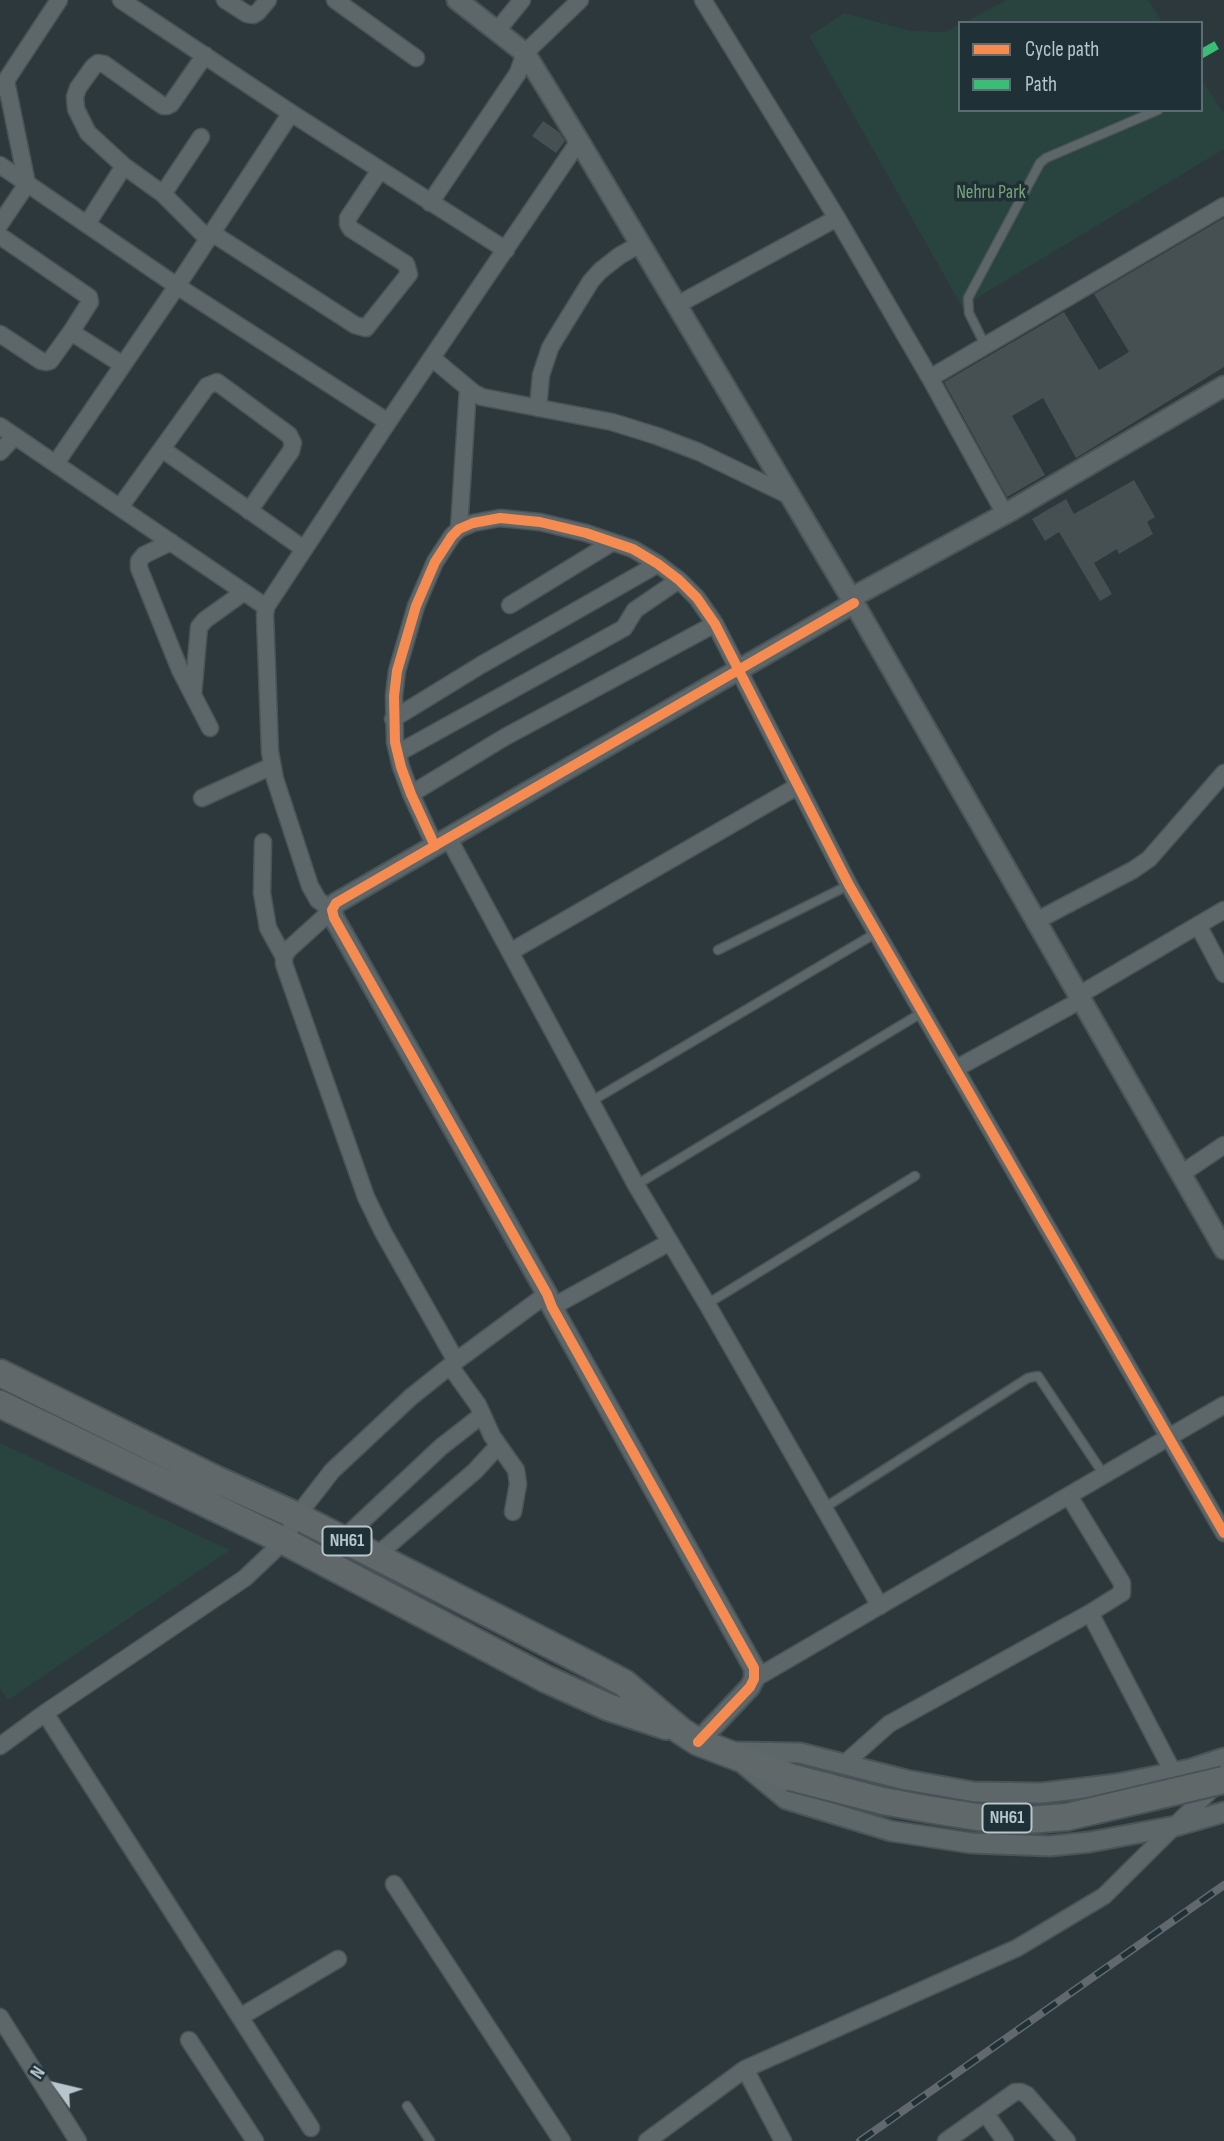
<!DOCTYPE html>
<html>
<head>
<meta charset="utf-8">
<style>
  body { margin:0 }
  #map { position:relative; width:1224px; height:2141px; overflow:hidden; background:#2c383c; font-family:"Sofia Sans Condensed",sans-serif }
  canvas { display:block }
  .legend { position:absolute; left:958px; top:21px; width:245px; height:91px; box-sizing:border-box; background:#1f3037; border:2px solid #5c6c73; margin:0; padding:9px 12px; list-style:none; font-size:21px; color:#b7c6cc }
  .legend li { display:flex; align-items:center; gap:14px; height:35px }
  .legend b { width:35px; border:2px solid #5c6c73 }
  .north { position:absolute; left:21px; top:2050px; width:70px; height:70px; -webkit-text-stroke:5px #1f3037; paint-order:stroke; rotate:304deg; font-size:19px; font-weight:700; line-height:28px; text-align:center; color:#b7c6cc }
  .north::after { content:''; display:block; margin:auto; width:24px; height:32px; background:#b7c6cc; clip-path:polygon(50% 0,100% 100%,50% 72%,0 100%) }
</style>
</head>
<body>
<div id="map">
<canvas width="1224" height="2141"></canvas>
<ul class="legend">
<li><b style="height:9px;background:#f68b52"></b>Cycle path</li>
<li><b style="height:9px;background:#3abd76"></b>Path</li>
</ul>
<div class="north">N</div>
</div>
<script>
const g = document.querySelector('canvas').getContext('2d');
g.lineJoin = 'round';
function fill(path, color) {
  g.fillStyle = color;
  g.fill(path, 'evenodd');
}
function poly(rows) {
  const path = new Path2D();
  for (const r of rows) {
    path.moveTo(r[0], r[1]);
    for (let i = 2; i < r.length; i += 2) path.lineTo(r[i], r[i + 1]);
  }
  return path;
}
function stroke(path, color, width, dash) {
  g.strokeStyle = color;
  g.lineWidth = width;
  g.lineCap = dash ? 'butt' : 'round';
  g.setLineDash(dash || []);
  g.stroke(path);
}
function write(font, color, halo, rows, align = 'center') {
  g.font = font + ' "Sofia Sans Condensed",sans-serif';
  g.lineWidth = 7;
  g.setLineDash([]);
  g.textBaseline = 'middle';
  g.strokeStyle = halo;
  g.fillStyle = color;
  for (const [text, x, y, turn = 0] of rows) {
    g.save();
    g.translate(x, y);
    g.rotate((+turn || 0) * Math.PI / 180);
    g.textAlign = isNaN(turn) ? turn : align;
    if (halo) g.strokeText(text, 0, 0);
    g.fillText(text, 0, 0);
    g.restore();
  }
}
fill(poly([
  [1006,0,1148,0,1163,23,963,23],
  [844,13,911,31,945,32,960,24,960,110,1201,110,1201,79,1224,113,1224,149,962,307,809,36],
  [0,1443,230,1550,8,1700,0,1689]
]), '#29433f');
fill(poly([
  [543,121,559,132,565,141,556,153,532,136],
  [1224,218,1224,367,1076,458,1043,398,1012,416,1045,475,1007,497,944,382,1064,312,1099,370,1129,352,1094,294],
  [1134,480,1155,517,1147,522,1153,534,1119,554,1117,549,1094,563,1112,594,1100,601,1059,532,1045,541,1032,519,1066,499,1074,514]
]), '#465053');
const service = poly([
  [985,345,969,313,968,298,1040,163,1046,158,1158,110],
  [718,950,849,885],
  [590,1102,876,933],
  [636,1185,923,1012],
  [707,1304,915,1176],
  [824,1508,1028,1378,1038,1376,1104,1475],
  [407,2106,430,2141]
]);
const minor = poly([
  [121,0,291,113,506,250],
  [225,0,247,14,253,15,258,12,268,0],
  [335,0,416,58],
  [703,0,837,218,930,378,1005,514],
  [496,32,522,0],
  [205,55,171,104,167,106,163,106,104,64,98,63,93,67,78,88,75,97,76,109,88,133,124,166,163,194,208,239],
  [1,88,59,0],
  [0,165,177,286,388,422],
  [163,194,201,137],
  [430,203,518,73,525,53,580,0],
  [0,224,27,184,6,81],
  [87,224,124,166],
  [212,233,355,325,366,328,409,274,406,264,351,229,348,224,348,218,380,170],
  [0,236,89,297,90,302,71,332,123,365],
  [677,305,837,218],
  [0,334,41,361,46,362,50,361,71,332],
  [432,358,474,393,482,397,612,422,657,436,699,452,790,496],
  [930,378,1224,206],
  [538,408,541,375,550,348,557,336,591,281,600,271,619,256,640,244],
  [0,426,266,607],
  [162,449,304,549],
  [0,452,15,436],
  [56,463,177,286,291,113],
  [120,507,207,386,217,382,289,435,293,443,291,451,249,511],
  [459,529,468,388],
  [171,542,144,555,139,561,139,568,180,670,210,728],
  [510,605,613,542],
  [193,695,199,627,205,620,244,592],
  [393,719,481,665,658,564],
  [398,753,624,628,635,610,679,580],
  [411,794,505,737,715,624],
  [202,798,272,766],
  [449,839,636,1185,707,1304,880,1606],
  [263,842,262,893,268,928,284,957],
  [435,846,411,794,401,767,395,742,394,696,397,671,416,606,435,562,452,536,459,529,473,523,500,518,540,522,586,533,633,549,658,564,679,580,697,598,715,624,849,885,1224,1533],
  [1036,921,1133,870,1149,859,1224,773],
  [1198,925,1224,974],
  [510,952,798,786],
  [1079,995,1224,910],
  [955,1069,1081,1000],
  [1181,1174,1224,1145],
  [552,1307,670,1242],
  [456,1361,383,1232,366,1197,284,964,284,957,288,950,332,910,318,900,310,886,275,779,270,752,265,615,266,607,388,422,579,141],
  [450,1366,478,1405,492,1436,516,1470,518,1484,513,1512],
  [343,1539,441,1447,482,1415],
  [376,1556,475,1471,498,1446],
  [1090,1613,1173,1772],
  [754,1679,1224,1405],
  [45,1713,311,2128],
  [0,1746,45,1713,245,1578,284,1541,297,1516,332,1471,411,1397,456,1361,547,1294],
  [843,1765,889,1724,1090,1613,1122,1593,1122,1583,1069,1496],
  [394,1884,562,2141],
  [0,2017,78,2141],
  [240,2017,338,1959],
  [189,2040,255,2141],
  [745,2069,783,2141],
  [986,2114,1005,2141],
  [647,2141,745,2069,1017,1948,1104,1896,1217,1784],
  [946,2141,1015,2092,1021,2092,1027,2095,1067,2141]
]);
const tertiary = poly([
  [457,0,525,53,579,141,854,603,1224,1249],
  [851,598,1005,514,1224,386],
  [698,1742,750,1687,754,1679,754,1668,552,1307,547,1294,334,918,332,910,336,903,854,603],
  [737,1752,800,1753,906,1780,974,1792,1042,1793,1117,1784,1191,1769,1224,1758],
  [746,1766,786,1799,891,1831,971,1843,1050,1846,1090,1842,1176,1826,1224,1812]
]);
const trunk = poly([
  [0,1373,215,1479,297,1516,586,1663,624,1683,681,1731,698,1742,790,1777],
  [0,1404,284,1541,546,1679,608,1707,666,1726]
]);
stroke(service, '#4a5356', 11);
stroke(minor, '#4a5356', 19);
stroke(tertiary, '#4a5356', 23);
stroke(trunk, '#495357', 30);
stroke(service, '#5d6669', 8);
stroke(minor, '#5d6669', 16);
stroke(tertiary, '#5d6669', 19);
stroke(trunk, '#60686a', 26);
const rail = poly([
  [860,2141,1224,1885]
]);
stroke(rail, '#61696e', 8);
stroke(rail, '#1f3037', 5, [16]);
const trunkBridge = poly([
  [790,1777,883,1801,927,1809,977,1817,1027,1820,1067,1817,1224,1780]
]);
stroke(trunkBridge, '#495357', 30, []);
stroke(trunkBridge, '#60686a', 26);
stroke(poly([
  [1201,54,1224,41]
]), '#3abd76', 9, [18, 9]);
stroke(poly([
  [435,846,411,794,401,767,395,742,394,696,397,671,416,606,435,562,452,536,459,529,473,523,500,518,540,522,586,533,633,549,658,564,679,580,697,598,715,624,849,885,1224,1533],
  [698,1742,750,1687,754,1679,754,1668,552,1307,547,1294,334,918,332,910,336,903,854,603]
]), '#f68b52', 10);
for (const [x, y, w] of [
  [347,1541,49],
  [1007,1818,49]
]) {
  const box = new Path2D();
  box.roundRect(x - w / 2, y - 14.5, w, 29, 5);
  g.fillStyle = '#1f3037';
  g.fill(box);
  stroke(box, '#b7c6cc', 2);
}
write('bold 18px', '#b7c6cc', null, [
  ["NH61",347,1541],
  ["NH61",1007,1818]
]);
write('19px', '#79a275', '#1f3037', [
  ["Nehru Park",991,193]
]);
</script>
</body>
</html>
